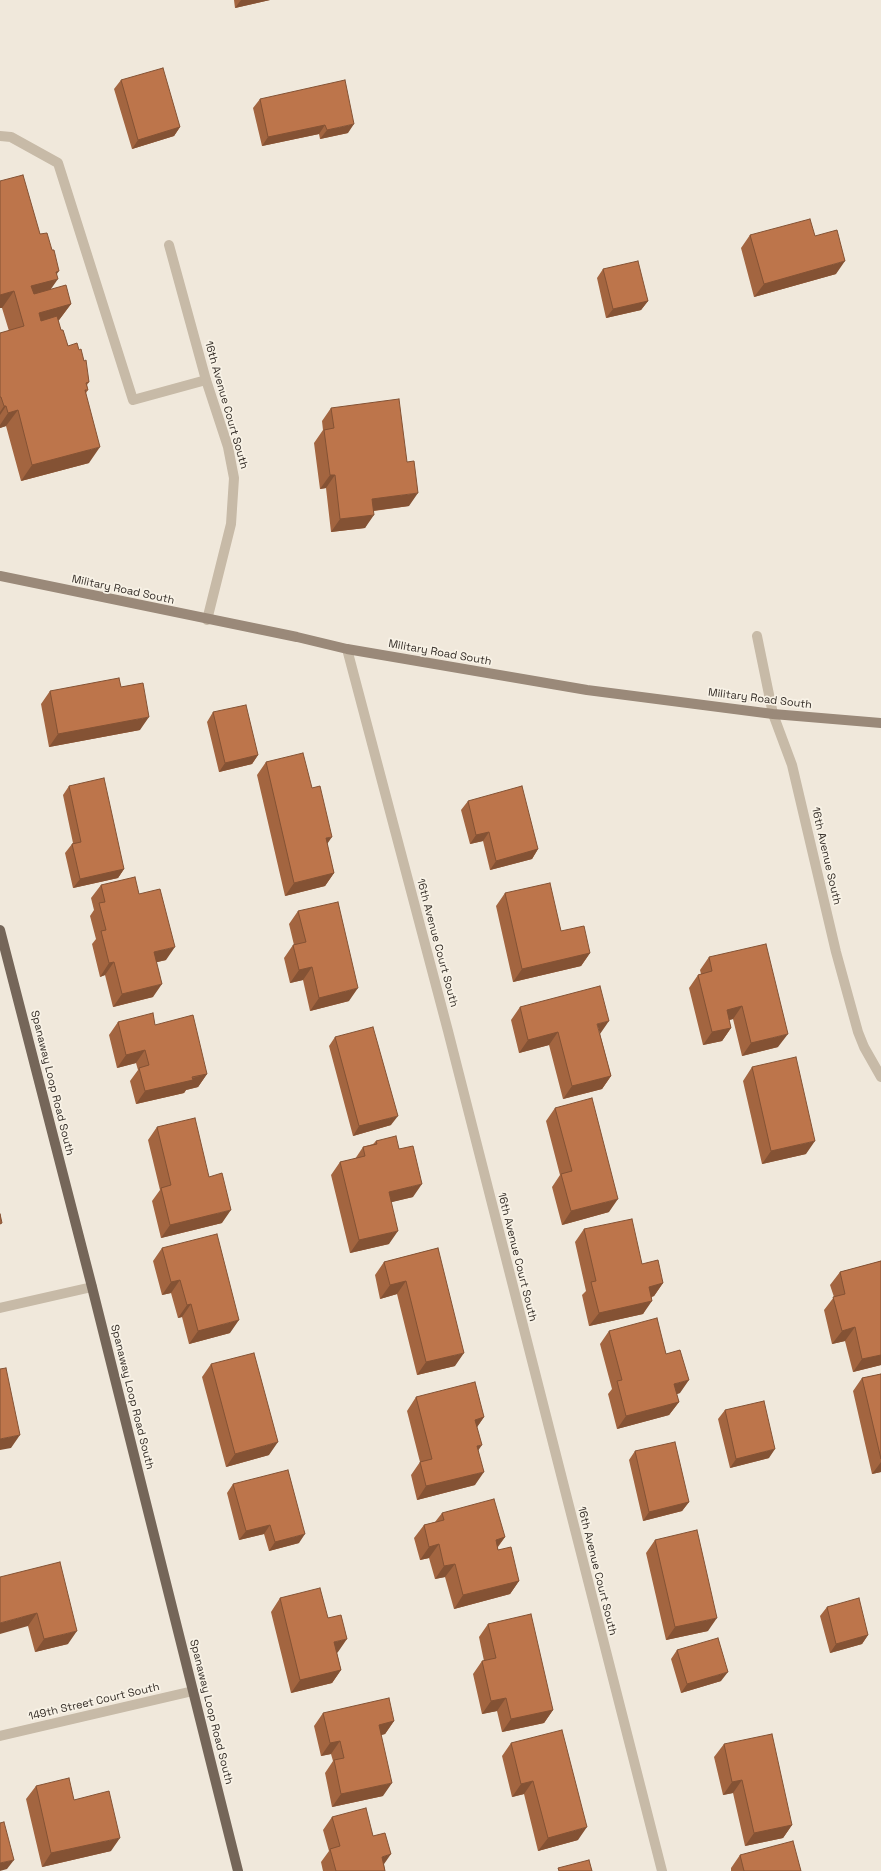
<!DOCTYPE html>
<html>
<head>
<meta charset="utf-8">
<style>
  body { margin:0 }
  canvas { display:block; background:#f0e8db }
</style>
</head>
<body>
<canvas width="881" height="1871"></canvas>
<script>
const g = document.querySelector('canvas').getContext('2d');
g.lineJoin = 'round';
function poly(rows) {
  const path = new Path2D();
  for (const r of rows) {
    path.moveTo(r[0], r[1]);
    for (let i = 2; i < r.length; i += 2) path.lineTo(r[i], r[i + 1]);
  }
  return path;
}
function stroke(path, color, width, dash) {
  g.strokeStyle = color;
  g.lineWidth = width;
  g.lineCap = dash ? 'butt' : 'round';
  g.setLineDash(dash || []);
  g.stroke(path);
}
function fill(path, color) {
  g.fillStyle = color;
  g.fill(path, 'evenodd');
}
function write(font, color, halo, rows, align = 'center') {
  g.font = font + ' "Space Grotesk",sans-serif';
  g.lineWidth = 3.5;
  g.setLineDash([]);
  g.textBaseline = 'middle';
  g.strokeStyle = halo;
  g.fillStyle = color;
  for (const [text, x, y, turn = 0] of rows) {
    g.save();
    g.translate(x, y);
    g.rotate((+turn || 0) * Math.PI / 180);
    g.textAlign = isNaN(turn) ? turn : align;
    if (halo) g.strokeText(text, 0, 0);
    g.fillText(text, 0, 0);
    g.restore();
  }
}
stroke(poly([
  [0,136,11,137,58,163,133,400,206,380]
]), '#c7baa7', 10);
stroke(poly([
  [169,245,206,380,228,447,234,478,231,524,207,620],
  [757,636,773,714,792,765,836,952,858,1032,864,1047,881,1077],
  [347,649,448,1031,662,1871],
  [0,1308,92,1287],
  [0,1736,193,1691]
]), '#c7baa7', 10);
stroke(poly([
  [0,576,297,637,347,649,587,690,773,714,881,723]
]), '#9a8979', 10);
stroke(poly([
  [0,930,92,1287,238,1871]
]), '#756659', 10);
fill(poly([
  [234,0,270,0,235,8],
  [121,80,180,127,174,136,132,149,114,89],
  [260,99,348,133,320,139,319,134,262,146,253,108],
  [0,181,40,234,57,274,50,290,71,304,59,320,58,321,61,330,68,346,79,350,89,382,87,385,88,390,86,393,89,463,21,481,6,426,0,428,0,333,9,331,2,308,0,308],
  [750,235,815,236,836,274,754,297,741,248],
  [603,269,648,301,641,310,606,318,597,278],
  [331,408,409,506,374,511,365,528,331,532,326,488,320,489,314,443,323,430,322,421],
  [121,687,140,730,49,747,41,704,50,691],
  [213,712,258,755,252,764,219,772,207,722],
  [266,762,312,788,327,843,334,873,325,886,285,896,257,775],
  [69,786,124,869,118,878,73,888,65,853,72,844,73,843,63,795],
  [468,801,538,849,532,859,490,870,483,841,470,844,461,810],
  [101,885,139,894,166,960,157,962,153,997,113,1007,105,975,100,977,92,944,96,939,90,916,94,910,91,898],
  [505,893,561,931,590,953,581,966,513,982,496,906],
  [298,911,349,1001,310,1011,303,980,290,983,284,958,293,945,294,945,289,924],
  [709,957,778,1047,742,1056,733,1019,729,1020,731,1028,722,1041,703,1045,689,988,698,975,701,974,700,970],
  [520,1007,600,1034,611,1076,602,1089,563,1099,549,1045,519,1053,511,1020],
  [118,1022,155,1025,207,1074,198,1087,186,1090,184,1093,136,1104,130,1081,138,1070,136,1063,117,1068,109,1035],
  [335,1037,391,1125,353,1136,329,1046],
  [752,1067,806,1154,762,1164,743,1081],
  [555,1108,609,1212,562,1225,552,1187,560,1175,546,1121],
  [157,1127,222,1223,161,1238,152,1201,160,1190,148,1140],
  [376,1141,399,1149,413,1197,391,1202,389,1244,350,1253,331,1175,340,1162,355,1159,363,1147,373,1144],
  [584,1229,642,1264,663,1283,654,1296,652,1297,643,1314,589,1326,582,1295,586,1291,575,1242],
  [162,1248,230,1333,189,1344,182,1317,178,1318,171,1293,162,1295,153,1261],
  [438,1248,455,1366,417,1375,397,1294,380,1299,375,1275,384,1262],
  [881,1261,881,1365,853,1372,845,1341,832,1344,824,1310,834,1297,830,1285,840,1272],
  [609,1331,666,1354,680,1393,676,1394,679,1402,669,1415,617,1429,608,1394,612,1389,600,1344],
  [211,1364,269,1455,226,1467,202,1377],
  [881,1374,881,1472,872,1474,853,1391,862,1378],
  [416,1397,484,1417,477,1427,478,1450,475,1485,417,1500,411,1475,420,1462,407,1411],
  [725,1410,769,1458,730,1468,718,1419],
  [635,1451,689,1502,682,1511,643,1521,629,1460],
  [233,1484,299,1543,269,1551,264,1534,239,1540,227,1493],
  [442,1513,505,1537,498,1547,498,1550,519,1581,510,1594,454,1609,445,1577,435,1579,429,1558,420,1560,414,1538,424,1525,435,1522],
  [655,1540,708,1631,666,1640,646,1553],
  [0,1577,68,1644,35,1652,28,1626],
  [280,1598,328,1618,338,1652,337,1653,341,1670,332,1683,291,1693,271,1612],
  [827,1607,868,1635,862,1644,830,1653,820,1616],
  [488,1624,553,1710,544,1723,502,1732,497,1711,482,1714,473,1674,482,1661,484,1661,479,1637],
  [677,1650,721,1681,681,1693,671,1659],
  [323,1713,394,1721,385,1734,381,1735,383,1796,332,1807,325,1773,333,1761,331,1754,321,1756,314,1726],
  [511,1743,578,1840,538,1851,524,1794,512,1797,502,1756],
  [724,1744,792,1825,783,1838,745,1846,733,1793,723,1795,714,1757],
  [36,1786,74,1800,111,1851,42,1867,26,1799],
  [332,1817,384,1865,385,1871,323,1871,321,1862,329,1851,323,1830],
  [740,1855,801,1871,731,1871,731,1868]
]), '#a36540');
fill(poly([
  [241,0,270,0,235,8],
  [354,124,348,133,320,139,327,130],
  [325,125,319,134,262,146,268,137],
  [180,127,174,136,132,149,138,140],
  [845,261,836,274,754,297,764,284],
  [59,271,52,281,58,279,46,296,20,303,31,286,56,272],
  [14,291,2,308,0,308,0,295],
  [648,301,641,310,606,318,613,309],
  [71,304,59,320,27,329,39,313],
  [4,406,6,406,0,415,0,412],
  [18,410,6,426,0,428,0,425,8,413],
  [100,447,89,463,21,481,32,465],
  [330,475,335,475,326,488,320,489],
  [418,493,409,506,363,512,372,499],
  [374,515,365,528,331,532,340,519],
  [149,717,140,730,49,747,58,734],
  [258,755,252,764,219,772,225,763],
  [489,832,483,841,470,844,476,835],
  [332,837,323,850,326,838],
  [538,849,532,859,490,870,496,861],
  [124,869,118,878,73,888,80,879],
  [334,873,325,886,285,896,294,883],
  [175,947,166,960,145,965,154,952],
  [590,953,581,966,513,982,522,969],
  [114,962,105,975,100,977,109,963],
  [312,967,303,980,290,983,299,970],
  [162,984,153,997,113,1007,122,994],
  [358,988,349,1001,310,1011,319,998],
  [742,1006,733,1019,718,1023,727,1010],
  [609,1021,600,1034,597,1024],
  [731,1028,722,1041,703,1045,712,1032],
  [558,1032,549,1045,519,1053,528,1040],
  [788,1034,778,1047,742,1056,751,1043],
  [145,1050,136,1063,117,1068,126,1055],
  [207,1074,198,1087,186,1090,184,1093,136,1104,145,1091],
  [611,1076,602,1089,563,1099,572,1086],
  [398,1116,391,1125,353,1136,359,1126],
  [815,1141,806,1154,762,1164,771,1151],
  [422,1184,413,1197,380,1205,389,1192],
  [618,1199,609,1212,562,1225,571,1211],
  [231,1210,222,1223,161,1238,170,1225],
  [398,1231,389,1244,350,1253,359,1240],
  [180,1280,171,1293,162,1295,171,1282],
  [406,1281,397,1294,380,1299,390,1285],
  [663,1283,654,1296,640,1300,649,1287],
  [652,1301,643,1314,589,1326,599,1313],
  [191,1304,182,1317,178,1318,187,1305],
  [239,1320,230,1333,189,1344,198,1331],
  [855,1327,845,1341,832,1344,842,1331],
  [464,1353,455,1366,417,1375,426,1362],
  [881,1355,881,1365,853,1372,862,1359],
  [689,1380,680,1393,665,1398,674,1384],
  [679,1402,669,1415,617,1429,626,1416],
  [484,1417,475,1430,475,1420],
  [20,1435,11,1448,0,1450,0,1439],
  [278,1442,269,1455,226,1467,235,1454],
  [482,1445,473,1458,477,1446],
  [775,1449,769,1458,730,1468,736,1459],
  [881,1462,881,1472,872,1474],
  [484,1472,475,1485,417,1500,426,1486],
  [689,1502,682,1511,643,1521,649,1512],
  [270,1525,264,1534,239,1540,246,1531],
  [305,1534,299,1543,269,1551,275,1542],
  [505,1537,495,1550,496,1540],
  [439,1544,429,1558,420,1560,429,1547],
  [455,1564,445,1577,435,1579,444,1566],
  [519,1581,510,1594,454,1609,463,1595],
  [37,1613,28,1626,0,1634,0,1623],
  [717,1618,708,1631,666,1640,675,1627],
  [77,1631,68,1644,35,1652,44,1639],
  [868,1635,862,1644,830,1653,836,1644],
  [347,1639,338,1652,325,1655,334,1642],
  [341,1670,332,1683,291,1693,300,1680],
  [728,1672,721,1681,681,1693,687,1684],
  [506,1698,497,1711,482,1714,491,1701],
  [553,1710,544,1723,502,1732,511,1719],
  [394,1721,385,1734,370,1738,379,1725],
  [340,1741,331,1754,321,1756,330,1743],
  [742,1780,733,1793,723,1795,732,1782],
  [533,1781,524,1794,512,1797,521,1784],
  [392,1783,383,1796,332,1807,341,1794],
  [792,1825,783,1838,745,1846,754,1833],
  [587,1827,578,1840,538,1851,548,1838],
  [120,1838,111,1851,42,1867,51,1853],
  [391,1854,382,1867,382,1857],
  [14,1860,7,1869,0,1871,0,1863]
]), '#845234');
const building = poly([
  [163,68,180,127,138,140,121,80,163,68],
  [345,80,354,124,327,130,325,125,268,137,260,99,345,80],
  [23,175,40,234,47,233,52,250,54,250,59,271,56,272,58,279,31,286,34,294,66,285,71,304,39,313,41,321,57,316,61,330,63,330,68,346,77,343,79,350,81,349,84,361,86,360,89,382,86,383,88,390,85,390,100,447,32,465,18,410,8,413,6,406,4,406,1,397,0,397,0,333,24,326,14,291,0,295,0,181,23,175],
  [810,219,815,236,837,230,845,261,764,284,750,235,810,219],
  [638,261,648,301,613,309,603,269,638,261],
  [399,399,407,462,414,461,418,493,372,499,374,515,340,519,335,475,330,475,324,430,334,428,331,408,399,399],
  [119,678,121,687,143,683,149,717,58,734,50,691,119,678],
  [246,705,258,755,225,763,213,712,246,705],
  [303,753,312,788,320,786,332,837,326,838,334,873,294,883,266,762,303,753],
  [104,778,124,869,80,879,72,844,81,842,69,786,104,778],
  [522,786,538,849,496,861,489,832,476,835,468,801,522,786],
  [135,877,139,894,160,889,175,947,154,952,162,984,122,994,114,962,109,963,101,931,106,930,99,903,105,902,101,885,135,877],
  [550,883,561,931,584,926,590,953,522,969,505,893,550,883],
  [338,902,358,988,319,998,312,967,299,970,293,945,306,942,298,911,338,902],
  [766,944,788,1034,751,1043,742,1006,727,1010,731,1028,712,1032,698,975,712,971,709,957,766,944],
  [600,986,609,1021,597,1024,611,1076,572,1086,558,1032,528,1040,520,1007,600,986],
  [153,1013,155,1025,193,1015,207,1074,192,1077,193,1080,145,1091,139,1068,149,1065,145,1050,126,1055,118,1022,153,1013],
  [373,1027,398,1116,359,1126,335,1037,373,1027],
  [796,1057,815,1141,771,1151,752,1067,796,1057],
  [592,1098,618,1199,571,1211,561,1174,572,1171,555,1108,592,1098],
  [195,1118,209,1177,222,1173,231,1210,170,1225,161,1188,171,1185,157,1127,195,1118],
  [396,1136,399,1149,413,1146,422,1184,389,1192,398,1231,359,1240,340,1162,365,1156,363,1147,377,1144,376,1141,396,1136],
  [0,1214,2,1223,0,1224,0,1214],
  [632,1219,642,1264,658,1260,663,1283,649,1287,652,1301,599,1313,591,1282,596,1281,584,1229,632,1219],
  [217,1234,239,1320,198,1331,191,1304,187,1305,180,1280,171,1282,162,1248,217,1234],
  [438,1248,464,1353,426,1362,406,1281,390,1285,384,1262,438,1248],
  [881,1261,881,1355,862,1359,855,1327,842,1331,833,1297,845,1294,840,1272,881,1261],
  [657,1318,666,1354,680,1350,689,1380,674,1384,679,1402,626,1416,617,1381,622,1380,609,1331,657,1318],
  [254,1353,278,1442,235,1454,211,1364,254,1353],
  [6,1368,20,1435,0,1439,0,1369,6,1368],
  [881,1374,881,1459,862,1378,881,1374],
  [475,1382,484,1417,475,1420,482,1445,477,1446,484,1472,426,1486,420,1462,432,1459,416,1397,475,1382],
  [764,1401,775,1449,736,1459,725,1410,764,1401],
  [675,1442,689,1502,649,1512,635,1451,675,1442],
  [288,1470,305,1534,275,1542,270,1525,246,1531,233,1484,288,1470],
  [494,1499,505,1537,496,1540,498,1550,511,1547,519,1581,463,1595,455,1564,444,1566,439,1544,429,1547,424,1525,444,1520,442,1513,494,1499],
  [697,1530,717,1618,675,1627,655,1540,697,1530],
  [60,1562,77,1631,44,1639,37,1613,0,1623,0,1577,60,1562],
  [320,1588,328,1618,341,1615,347,1639,334,1642,341,1670,300,1680,280,1598,320,1588],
  [859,1598,868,1635,836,1644,827,1607,859,1598],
  [531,1614,553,1710,511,1719,506,1698,491,1701,482,1661,496,1658,488,1624,531,1614],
  [718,1638,728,1672,687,1684,677,1650,718,1638],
  [389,1698,394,1721,379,1725,392,1783,341,1794,334,1760,344,1758,340,1741,330,1743,323,1713,389,1698],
  [562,1730,587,1827,548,1838,533,1781,521,1784,511,1743,562,1730],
  [772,1734,792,1825,754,1833,742,1780,732,1782,724,1744,772,1734],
  [69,1778,74,1800,109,1791,120,1838,51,1853,36,1786,69,1778],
  [366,1808,373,1836,385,1833,391,1854,382,1857,385,1871,336,1871,330,1849,340,1846,332,1817,366,1808],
  [4,1822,14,1860,0,1863,0,1823,4,1822],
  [793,1841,801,1871,744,1871,740,1855,793,1841],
  [589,1860,592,1871,559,1871,558,1868,589,1860]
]);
fill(building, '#bd754b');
stroke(building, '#845234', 1);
write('11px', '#342d27', '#f8f2e6', [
  ["16th Avenue Court South",226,405,74],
  ["Military Road South",123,590,12],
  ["Military Road South",440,653,10],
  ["Military Road South",760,699,7],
  ["16th Avenue South",826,856,77],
  ["16th Avenue Court South",437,943,75],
  ["Spanaway Loop Road South",52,1083,76],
  ["16th Avenue Court South",517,1257,76],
  ["Spanaway Loop Road South",132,1397,76],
  ["16th Avenue Court South",597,1571,76],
  ["149th Street Court South",94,1702,-13],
  ["Spanaway Loop Road South",211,1712,76]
]);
</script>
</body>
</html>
